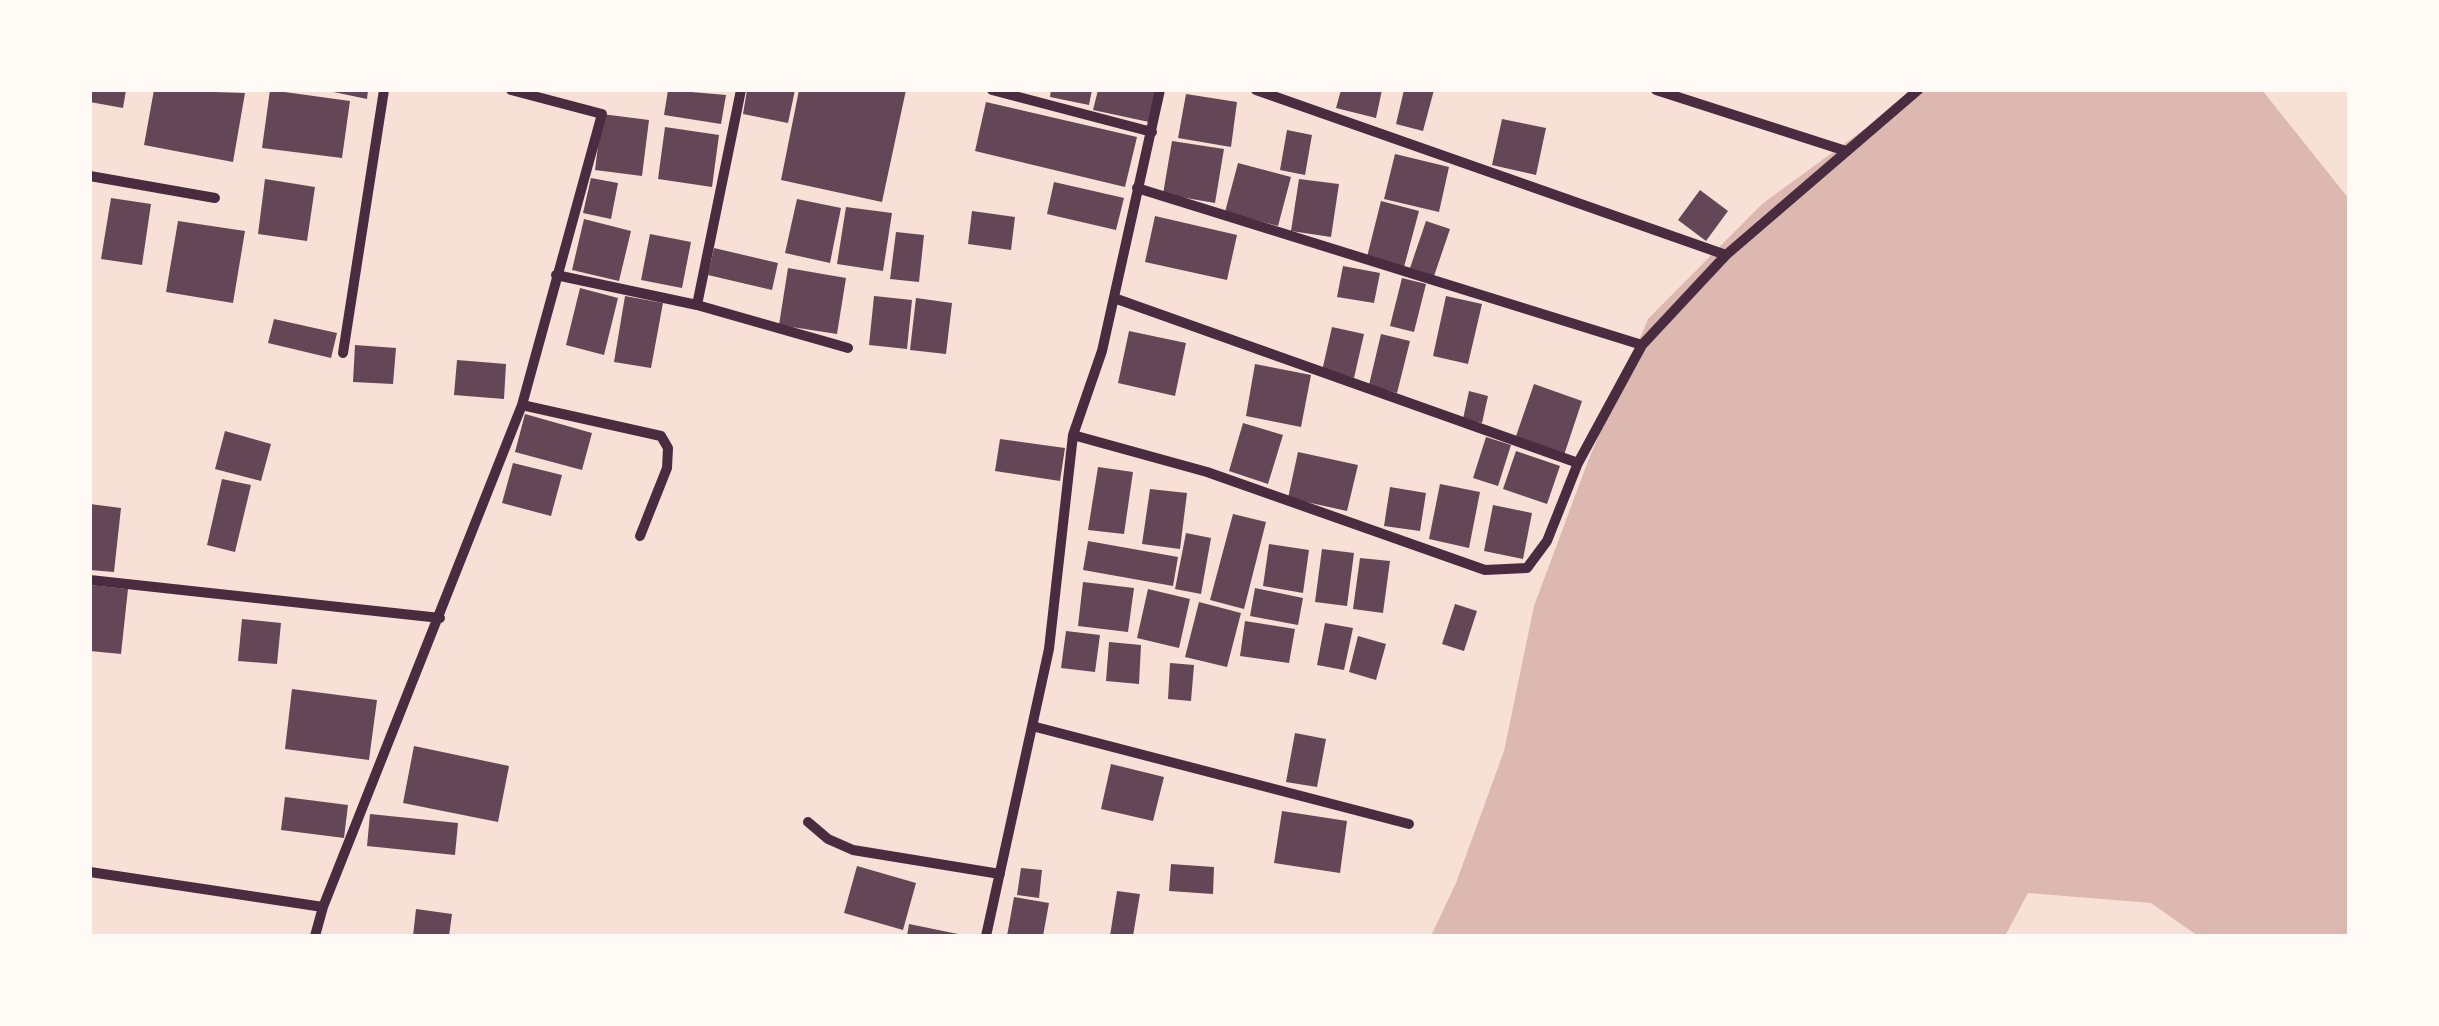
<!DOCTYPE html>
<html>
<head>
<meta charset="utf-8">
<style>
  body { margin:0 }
  #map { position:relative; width:2439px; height:1026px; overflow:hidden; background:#f7e1d7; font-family:Montserrat,sans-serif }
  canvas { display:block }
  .frame { position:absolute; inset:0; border:92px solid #fffaf5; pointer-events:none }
</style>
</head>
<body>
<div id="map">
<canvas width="2439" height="1026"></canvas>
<div class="frame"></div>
</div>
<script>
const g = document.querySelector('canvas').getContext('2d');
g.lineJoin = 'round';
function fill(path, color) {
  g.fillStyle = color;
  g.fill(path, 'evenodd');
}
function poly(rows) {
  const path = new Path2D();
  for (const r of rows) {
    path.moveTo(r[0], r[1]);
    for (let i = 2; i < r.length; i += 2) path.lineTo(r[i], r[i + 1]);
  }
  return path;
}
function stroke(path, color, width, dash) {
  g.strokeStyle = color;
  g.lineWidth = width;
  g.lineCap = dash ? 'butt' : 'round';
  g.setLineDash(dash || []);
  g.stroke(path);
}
fill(poly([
  [1918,90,2262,90,2349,199,2349,936,2198,936,2151,903,2028,893,2005,936,1431,936,1456,883,1504,751,1534,606,1588,461,1648,319,1762,204]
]), '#dcb8b0');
fill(poly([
  [90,90,126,90,123,108,90,102],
  [154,90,245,93,233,162,144,145],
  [270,90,350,101,342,158,262,148],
  [324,90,368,90,367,99],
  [668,90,726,95,721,124,664,115],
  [747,90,795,90,788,123,743,114],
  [799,90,906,90,882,202,781,180],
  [1051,90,1092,90,1089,105,1050,97],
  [1098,90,1156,90,1149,122,1093,110],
  [1341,90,1382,90,1376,118,1336,108],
  [1404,90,1434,90,1423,131,1396,124],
  [1186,94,1237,102,1231,147,1178,138],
  [986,102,1137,137,1125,187,975,151],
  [602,114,649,120,642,176,595,170],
  [1502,119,1546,128,1536,175,1492,165],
  [665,127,719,135,712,187,658,179],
  [1287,130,1312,135,1305,175,1280,170],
  [1172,141,1224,149,1215,203,1163,194],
  [1395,154,1449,167,1439,212,1384,199],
  [1238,163,1291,177,1278,226,1225,212],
  [591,178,618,183,611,219,583,213],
  [265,179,315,187,307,241,258,234],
  [1299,179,1339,184,1331,237,1291,231],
  [1054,182,1124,198,1116,230,1047,214],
  [1700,190,1728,211,1706,241,1678,220],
  [111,198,151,204,142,265,101,259],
  [797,199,841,208,830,263,785,253],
  [1381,201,1419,211,1404,267,1367,257],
  [846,207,892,213,883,271,837,264],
  [972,211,1015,217,1011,250,968,244],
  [1155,216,1237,235,1227,280,1145,262],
  [584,219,631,231,619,281,572,270],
  [178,221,245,231,233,303,166,292],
  [1426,221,1450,229,1434,276,1410,268],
  [896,232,924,235,919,282,890,279],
  [650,234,691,242,682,288,641,280],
  [714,248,778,263,772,290,708,275],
  [1343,266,1380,273,1374,303,1337,297],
  [788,268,846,278,837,334,779,325],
  [1402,278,1426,284,1414,332,1390,326],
  [580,288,618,298,604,355,566,345],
  [625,296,663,303,651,368,614,362],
  [874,296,912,300,907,349,869,345],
  [1446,296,1482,304,1468,364,1433,356],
  [916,298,952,303,946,354,910,350],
  [274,319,337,333,331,358,268,343],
  [1332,327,1364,334,1354,378,1322,371],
  [1129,331,1186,343,1175,396,1118,383],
  [1381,334,1410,341,1397,393,1369,385],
  [355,345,396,348,393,384,353,382],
  [457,360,506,364,504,399,454,395],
  [1255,364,1311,375,1301,427,1246,416],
  [1534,384,1582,401,1564,455,1515,439],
  [1469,391,1488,396,1482,423,1463,419],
  [525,414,592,433,582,470,515,452],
  [1243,423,1283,435,1268,484,1229,471],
  [225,431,271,444,261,481,215,469],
  [1486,437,1511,445,1498,486,1473,478],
  [1000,439,1065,448,1060,481,995,471],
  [1516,451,1560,466,1547,504,1503,489],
  [1298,452,1358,465,1347,511,1288,498],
  [513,463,562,475,551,516,502,503],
  [1098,467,1133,472,1124,534,1088,530],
  [222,479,251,485,235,552,207,545],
  [1440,484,1480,492,1469,548,1429,539],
  [1390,487,1426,493,1420,531,1384,526],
  [1150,489,1187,493,1180,549,1142,544],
  [90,504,121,508,114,572,90,570],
  [1493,505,1532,513,1523,559,1484,551],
  [1233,514,1266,522,1244,609,1210,600],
  [1186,533,1211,538,1201,594,1175,589],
  [1088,541,1178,557,1173,586,1083,570],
  [1269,544,1309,550,1303,593,1263,586],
  [1322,549,1354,553,1347,606,1315,602],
  [1360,558,1390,561,1383,613,1353,609],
  [1083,582,1134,588,1128,632,1078,626],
  [90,585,128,589,121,654,90,651],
  [1255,588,1303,598,1298,625,1250,616],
  [1148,589,1190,599,1179,648,1137,638],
  [1199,602,1241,613,1227,667,1185,657],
  [1455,604,1477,611,1464,651,1442,644],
  [242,619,281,623,277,664,238,661],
  [1245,621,1295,629,1289,663,1240,656],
  [1325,623,1353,628,1344,670,1317,665],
  [1066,631,1100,635,1095,672,1061,668],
  [1358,636,1386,644,1376,680,1349,672],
  [1109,642,1141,645,1139,684,1106,681],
  [1170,663,1194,665,1191,701,1168,699],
  [292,689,377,700,369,760,285,749],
  [1295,733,1326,739,1317,787,1286,782],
  [414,746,509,766,498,822,403,803],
  [1111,764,1164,777,1153,821,1101,809],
  [285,797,348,805,344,838,281,830],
  [1282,811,1347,821,1340,873,1274,863],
  [370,814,458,823,455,855,367,846],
  [1171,864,1214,867,1213,894,1169,891],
  [857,866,916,883,903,930,844,913],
  [1021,868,1042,870,1039,898,1017,895],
  [1117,891,1140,894,1133,936,1110,936],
  [1014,897,1049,903,1043,936,1007,936],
  [416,909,452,914,449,936,413,936],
  [909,924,958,934,957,936,907,936]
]), '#644757');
stroke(poly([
  [992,90,1152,132],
  [1256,90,1726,255],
  [1656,90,1846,151],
  [90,176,215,198],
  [1137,188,1642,345],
  [556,275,697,305,741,90],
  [1114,298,1578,463],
  [697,305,848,348],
  [343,353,384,90],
  [522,405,661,436,668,448,667,468,640,536],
  [1073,435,1207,472,1485,570,1527,568,1547,541,1578,463,1642,345,1726,255,1918,90],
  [90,580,440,618],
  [1032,726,1409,824],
  [808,822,828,839,853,850,1000,874],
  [90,872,323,907,522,405,602,114,511,90],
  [315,936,323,907],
  [986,936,1049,649,1073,435,1102,351,1160,90]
]), '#4a2c40', 10);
</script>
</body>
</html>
